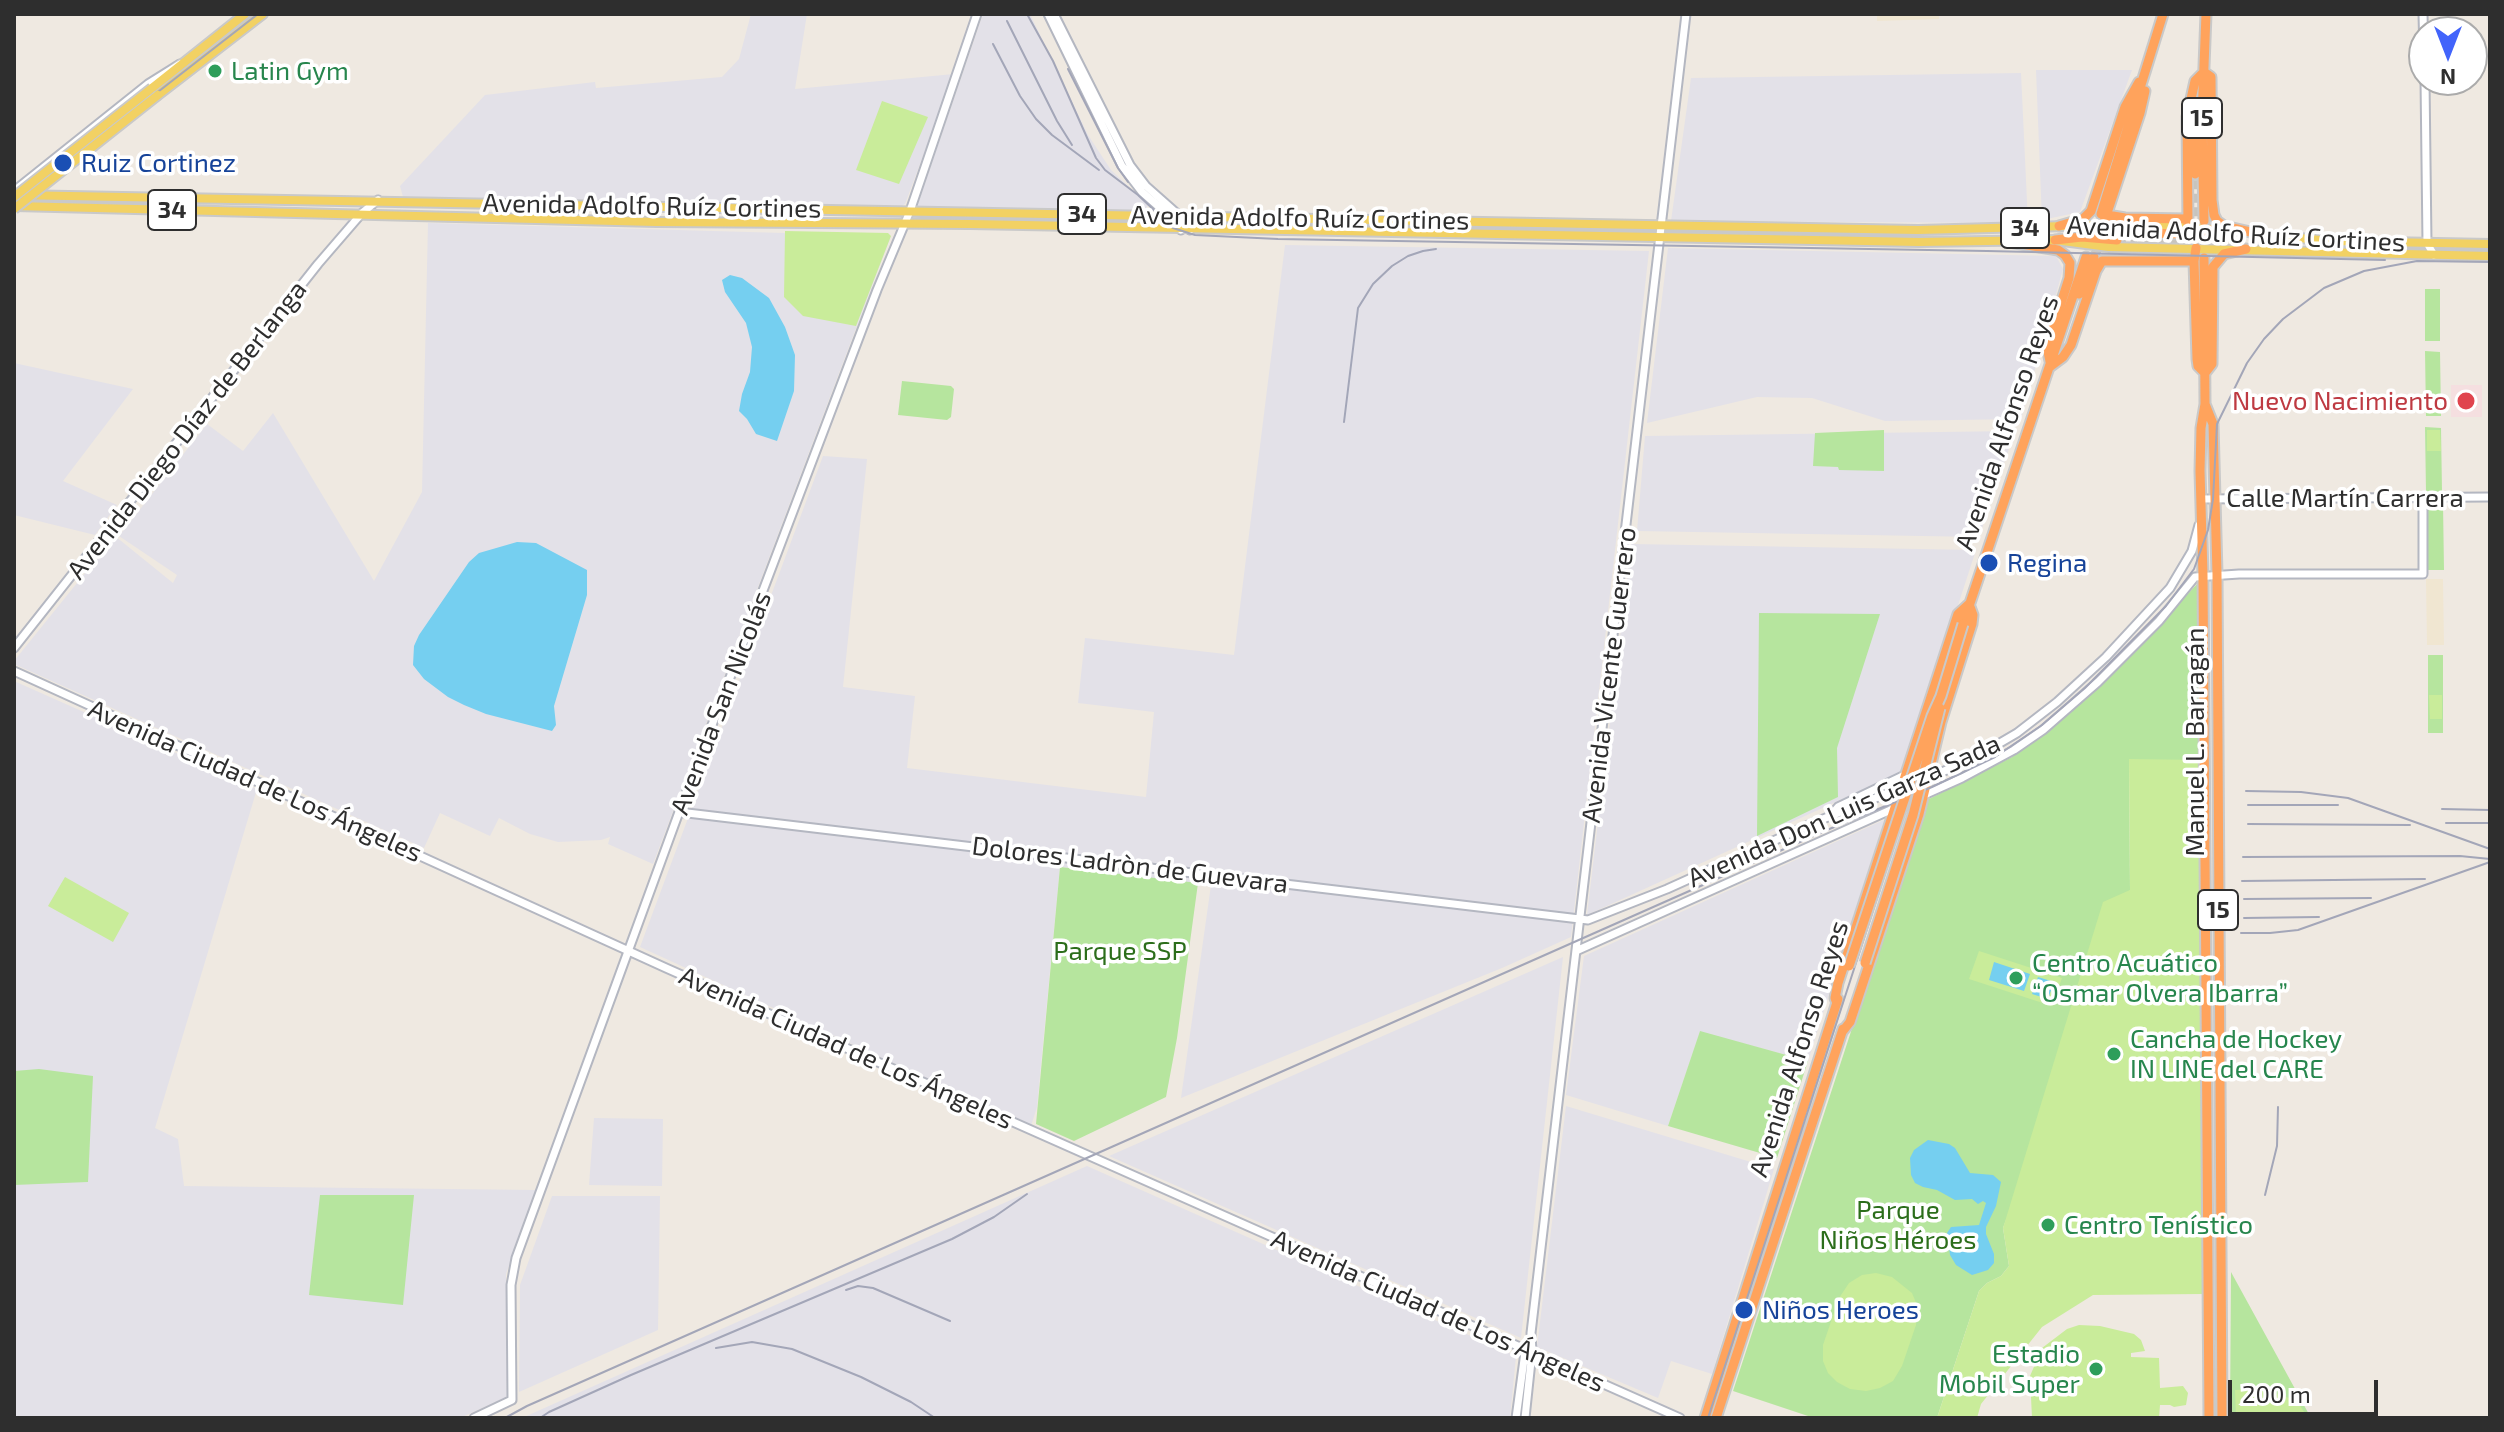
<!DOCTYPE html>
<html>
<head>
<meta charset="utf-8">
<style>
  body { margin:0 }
  #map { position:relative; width:2504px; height:1432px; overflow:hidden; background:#efe9e1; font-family:"Exo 2",sans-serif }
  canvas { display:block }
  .frame { position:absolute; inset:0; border:16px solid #2e2e2e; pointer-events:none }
  .north { position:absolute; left:2408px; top:16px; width:80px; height:80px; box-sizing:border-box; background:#fff; border:2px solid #ababab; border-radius:50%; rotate:180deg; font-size:22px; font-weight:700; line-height:32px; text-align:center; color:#2e2e2e }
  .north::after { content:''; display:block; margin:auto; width:28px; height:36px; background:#4264fb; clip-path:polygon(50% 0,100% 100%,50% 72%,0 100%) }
  .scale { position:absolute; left:2228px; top:1380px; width:150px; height:36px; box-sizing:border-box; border:4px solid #2e2e2e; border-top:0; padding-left:10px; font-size:24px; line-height:28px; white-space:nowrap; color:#2e2e2e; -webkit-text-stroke:6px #fff; paint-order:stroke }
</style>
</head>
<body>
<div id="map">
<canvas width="2504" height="1432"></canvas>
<div class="frame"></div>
<div class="north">N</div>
<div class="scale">200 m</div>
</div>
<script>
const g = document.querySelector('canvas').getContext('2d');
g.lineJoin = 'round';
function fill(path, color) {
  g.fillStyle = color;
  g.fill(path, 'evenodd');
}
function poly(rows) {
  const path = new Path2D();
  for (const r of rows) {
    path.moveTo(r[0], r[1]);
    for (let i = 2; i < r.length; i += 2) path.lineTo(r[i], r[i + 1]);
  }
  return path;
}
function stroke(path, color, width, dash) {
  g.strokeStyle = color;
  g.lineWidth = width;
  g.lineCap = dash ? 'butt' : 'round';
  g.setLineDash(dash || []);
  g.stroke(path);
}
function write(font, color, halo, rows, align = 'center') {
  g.font = font + ' "Exo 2",sans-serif';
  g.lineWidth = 7;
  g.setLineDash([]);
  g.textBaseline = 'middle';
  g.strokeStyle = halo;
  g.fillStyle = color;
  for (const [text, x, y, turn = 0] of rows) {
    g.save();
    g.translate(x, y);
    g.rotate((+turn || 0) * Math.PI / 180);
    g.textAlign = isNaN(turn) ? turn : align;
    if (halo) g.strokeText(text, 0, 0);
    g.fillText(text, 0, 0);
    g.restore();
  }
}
fill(poly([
  [751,14,807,14,795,89,954,74,905,204,902,206,403,197,400,186,485,95,595,82,596,88,722,77,739,59],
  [983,14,1030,14,1088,135,1111,170,1148,205,1145,212,916,209],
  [2036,70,2132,70,2080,212,2042,220],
  [2021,73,2028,223,1671,221,1691,78],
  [428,223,891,236,653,864,608,844,610,837,601,840,558,842,530,834,499,818,490,836,440,813,424,848,14,664,14,661,115,536,173,583,177,575,119,536,207,424,243,451,273,413,374,581,422,492],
  [1285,245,1649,251,1571,937,1502,968,1181,1098,1211,885,1060,867,1037,1107,1031,1126,640,947,823,456,867,459,843,687,915,696,907,768,1146,797,1154,712,1078,703,1085,638,1234,655],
  [1668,248,2056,256,2063,269,2021,419,1885,421,1812,398,1757,397,1647,423],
  [14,363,133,389,63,481,117,505,95,535,14,515],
  [2015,431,1979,537,1637,531,1645,436],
  [1631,544,1976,550,1904,771,1587,915],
  [14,681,257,789,155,1128,178,1139,184,1186,536,1190,506,1274,507,1397,460,1418,14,1418],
  [1884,820,1808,1061,1700,1032,1668,1126,1566,1095,1584,956],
  [1563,957,1521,1338,1109,1156],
  [1566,1106,1774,1169,1712,1374,1671,1361,1658,1398,1537,1347],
  [594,1118,663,1119,662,1186,589,1185],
  [1087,1166,1516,1356,1510,1418,522,1418],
  [552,1196,660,1196,658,1330,519,1392,520,1285]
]), '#e3e1e8');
fill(poly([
  [1877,14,1939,14,1939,19,1877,21],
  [2426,579,2443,579,2444,645,2427,645]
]), '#f0e6d1');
fill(poly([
  [2451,385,2482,385,2482,417,2451,417]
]), '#f5dfe0');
fill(poly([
  [2425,289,2440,289,2440,341,2425,341],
  [2425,351,2440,352,2441,416,2426,416],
  [902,381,951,386,954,389,951,417,947,420,898,415],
  [2425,427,2441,428,2442,492,2426,492],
  [1884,430,1884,471,1839,470,1838,467,1813,466,1815,433],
  [2425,503,2443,503,2444,570,2425,570],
  [2199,582,2200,760,2129,760,2130,890,2003,1228,2009,1266,2001,1276,1987,1283,1979,1291,1937,1418,1814,1418,1733,1391,1927,800,2012,757,2048,732,2127,658],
  [1759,613,1880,614,1837,748,1838,797,1757,836],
  [2428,655,2443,655,2443,733,2428,733],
  [1060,867,1198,883,1177,1038,1166,1097,1074,1141,1036,1124],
  [1700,1031,1808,1061,1777,1158,1668,1126],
  [39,1069,93,1076,88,1182,14,1185,14,1071],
  [320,1195,414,1195,403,1305,309,1295],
  [2231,1272,2311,1418,2230,1418]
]), '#b6e59e');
fill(poly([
  [882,101,928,117,899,184,856,170],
  [785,231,888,233,891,236,856,326,803,316,784,297],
  [2427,430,2440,430,2441,451,2427,451],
  [2429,695,2442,695,2442,719,2430,719],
  [2129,759,2200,760,2203,1294,2093,1295,2042,1327,1981,1404,1977,1418,1937,1418,1979,1291,1987,1283,2001,1276,2009,1266,2003,1228,2103,902,2130,890],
  [65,877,129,913,113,942,48,906],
  [1979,951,2062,978,2052,1006,1969,979],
  [1876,1273,1892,1277,1912,1293,1917,1305,1916,1325,1902,1366,1893,1381,1880,1388,1866,1391,1850,1389,1837,1382,1828,1373,1823,1361,1823,1345,1839,1298,1849,1283,1862,1275],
  [2079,1325,2100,1326,2134,1334,2141,1340,2145,1351,2131,1353,2131,1357,2159,1358,2160,1388,2183,1386,2188,1393,2186,1405,2174,1407,2170,1405,2160,1405,2159,1418,2032,1418,2030,1376,2042,1348,2067,1329],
  [2265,1389,2297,1401,2308,1418,2236,1418,2235,1390]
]), '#c9ec9a');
fill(poly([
  [730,275,742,278,769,298,785,327,795,355,794,391,777,441,756,434,747,419,739,411,742,394,750,372,752,347,746,323,725,292,722,280],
  [517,542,536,543,587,570,587,595,554,706,556,725,552,731,486,714,464,705,448,697,424,679,413,665,414,646,419,635,469,562,479,553],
  [1994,962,2030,974,2024,991,1989,980],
  [2038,977,2054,982,2048,999,2032,994],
  [1928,1140,1949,1144,1955,1148,1970,1173,1993,1175,2001,1182,1996,1206,1986,1227,1986,1234,1994,1254,1994,1263,1988,1270,1972,1275,1956,1265,1950,1255,1947,1233,1951,1227,1979,1225,1986,1203,1983,1201,1978,1204,1972,1199,1955,1200,1937,1190,1923,1187,1915,1183,1911,1175,1910,1158,1914,1150]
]), '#75cff0');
stroke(poly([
  [2117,240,2184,239,2190,236,2195,223,2195,174],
  [2094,257,2100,244,2108,236,2141,233]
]), '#c8c4bd', 9, [9, 4.5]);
const secondary = poly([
  [1048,14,1122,166,1142,192,1174,220,1181,230],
  [1054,14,1130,165,1146,186,1181,217,1190,230],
  [2423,14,2424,55],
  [2425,80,2427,243,2434,255],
  [14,191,148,84,180,64],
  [2201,499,2490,497],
  [14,648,318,264,362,213,378,200],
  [14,671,666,968,1680,1418],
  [1926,779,1976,757,2017,733,2057,702,2106,657,2170,588,2192,551,2199,525],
  [679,812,1588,920,1667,889,1813,823,1903,787],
  [1832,814,1838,807,1905,775],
  [1576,951,1962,778,2014,750,2043,730,2098,682,2159,621,2195,577,2239,574,2423,574,2423,498],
  [474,1418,512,1400,511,1285,516,1258,679,812,877,290,910,211,977,14],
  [1516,1418,1526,1345],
  [1525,1418,1532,1352,1531,1333,1686,14]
]);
const primary = poly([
  [152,88,245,14],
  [158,95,263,14],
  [14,195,1918,230,2103,225,2188,227,2234,232],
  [15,206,656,222,970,224,1919,242,2055,240,2109,247,2490,256],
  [2255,234,2331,241,2490,244]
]);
const highway = poly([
  [2195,174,2196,139,2200,122],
  [2101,214,2163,14],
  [2107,215,2125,218,2188,219],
  [2204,221,2202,118,2206,14],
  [2103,225,2140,113,2145,91],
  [2059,226,2083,219,2091,211,2125,107,2139,82],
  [2188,227,2187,117,2195,81,2204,72,2211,77,2212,200,2214,215,2217,221,2224,226,2259,234],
  [2141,233,2188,234,2213,230],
  [2055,240,2082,237,2117,240],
  [2009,242,2058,250,2065,255,2070,263,2069,278,2047,347,2051,366],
  [2196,248,2194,261,2197,359,2198,366,2205,373,2212,364,2213,267,2224,254,2246,249],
  [2204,258,2205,404,2201,428,2200,471,2203,575,2209,1418],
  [2079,294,2094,257],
  [2051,366,2063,357,2071,345,2096,271,2102,261,2194,261],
  [2205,404,2213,424,2217,574,2222,1418],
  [1963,624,2086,257],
  [1837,1003,1835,998,1838,983,1958,614,1969,604,1973,615,1972,624,1941,722,1919,814,1850,1022,1842,1032],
  [1705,1418,1838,999],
  [1716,1418,1843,1029]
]);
stroke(secondary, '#b4b7c1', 11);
stroke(primary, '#c9c9c9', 12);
stroke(highway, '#c9c9c9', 13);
stroke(secondary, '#fff', 7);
stroke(primary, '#f2d163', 8);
stroke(highway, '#ffa35c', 9);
stroke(poly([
  [1027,14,1053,61,1096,158,1105,170,1138,195,1173,228,1195,235,1278,239,1987,251,2385,260],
  [1007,21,1057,121,1072,145],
  [993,44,1020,96,1036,119,1052,135,1099,170],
  [1068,69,1118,168,1128,182],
  [14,204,258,14],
  [1344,422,1358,308,1373,284,1392,266,1408,256,1423,251,1436,249],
  [2246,791,2301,792,2348,798,2490,849],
  [2248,805,2338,805],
  [2442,809,2490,810],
  [2446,823,2490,823],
  [2248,824,2410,825],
  [2243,857,2460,856,2490,859],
  [2242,881,2425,879],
  [2244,899,2371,898],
  [2244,918,2319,917],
  [2241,933,2270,933,2298,930,2490,862],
  [2265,1195,2277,1146,2278,1107],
  [846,1290,858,1286,873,1288,950,1321],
  [716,1348,752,1342,792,1349,861,1377,911,1402,935,1418],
  [505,1418,527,1406,1827,830,1932,787,1995,757,2042,725,2085,688,2166,606,2194,569,2208,530,2213,499,2217,424,2247,363,2264,339,2283,319,2324,288,2364,271,2417,261,2490,262],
  [540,1418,549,1412,631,1375,952,1239,994,1217,1027,1194],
  [1708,1418,1894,846]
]), '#a3a6b8', 2);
const primaryBridge = poly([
  [14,197,152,88],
  [14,209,158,95]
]);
const highwayBridge = poly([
  [1865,963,1913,815,1940,708],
  [1849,966,1932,716,1941,696,1963,624]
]);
stroke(primaryBridge, '#c9c9c9', 12, []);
stroke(highwayBridge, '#c9c9c9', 13, []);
stroke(primaryBridge, '#f2d163', 8);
stroke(highwayBridge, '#ffa35c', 9);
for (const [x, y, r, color] of [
  [215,71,8,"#2e9e5b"],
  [63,163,10,"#1a4fb4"],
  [2466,401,10,"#e0444e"],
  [1989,563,10,"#1a4fb4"],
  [2016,978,8,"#2e9e5b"],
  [2114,1054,8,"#2e9e5b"],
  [2048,1225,8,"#2e9e5b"],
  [1744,1310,10,"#1a4fb4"],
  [2096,1369,8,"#2e9e5b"]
]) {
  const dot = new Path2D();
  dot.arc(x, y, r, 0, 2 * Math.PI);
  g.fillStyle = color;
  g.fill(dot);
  stroke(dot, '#fff', 3);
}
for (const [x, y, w] of [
  [2202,118,40],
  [172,210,48],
  [1082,214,48],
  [2025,228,48],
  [2218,910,40]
]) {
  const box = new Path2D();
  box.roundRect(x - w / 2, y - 20, w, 40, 6);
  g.fillStyle = '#fff';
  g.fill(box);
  stroke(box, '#2e2e2e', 2);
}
write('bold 24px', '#2e2e2e', null, [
  ["15",2202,118],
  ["34",172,210],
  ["34",1082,214],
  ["34",2025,228],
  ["15",2218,910]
]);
write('26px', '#27864d', '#fff', [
  ["Latin Gym",231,71],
  ["Centro Acuático",2032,963],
  ["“Osmar Olvera Ibarra”",2032,993],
  ["Cancha de Hockey",2130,1039],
  ["IN LINE del CARE",2130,1069],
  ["Centro Tenístico",2064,1225],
  ["Estadio",2080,1354,"right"],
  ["Mobil Super",2080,1384,"right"]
], 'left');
write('26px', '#164399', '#fff', [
  ["Ruiz Cortinez",81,163],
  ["Regina",2007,563],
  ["Niños Heroes",1762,1310]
], 'left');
write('26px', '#2e2e2e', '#fff', [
  ["Avenida Adolfo Ruíz Cortines",652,206,1],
  ["Avenida Adolfo Ruíz Cortines",1300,218,1],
  ["Avenida Adolfo Ruíz Cortines",2236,234,3],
  ["Avenida Alfonso Reyes",2007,423,-71],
  ["Avenida Diego Díaz de Berlanga",187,430,-52],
  ["Calle Martín Carrera",2345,498],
  ["Avenida Vicente Guerrero",1609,675,-83],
  ["Avenida San Nicolás",721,703,-69],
  ["Manuel L. Barragán",2195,742,-90],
  ["Avenida Ciudad de Los Ángeles",255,781,24],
  ["Avenida Don Luis Garza Sada",1844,811,-24],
  ["Dolores Ladròn de Guevara",1130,865,7],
  ["Avenida Ciudad de Los Ángeles",846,1048,24],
  ["Avenida Alfonso Reyes",1799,1049,-72],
  ["Avenida Ciudad de Los Ángeles",1438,1311,24]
]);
write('26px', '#be3a42', '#fff', [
  ["Nuevo Nacimiento",2448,401]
], 'right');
write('26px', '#2c6e1b', '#fff', [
  ["Parque SSP",1120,951],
  ["Parque",1898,1210],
  ["Niños Héroes",1898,1240]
]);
</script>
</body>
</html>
